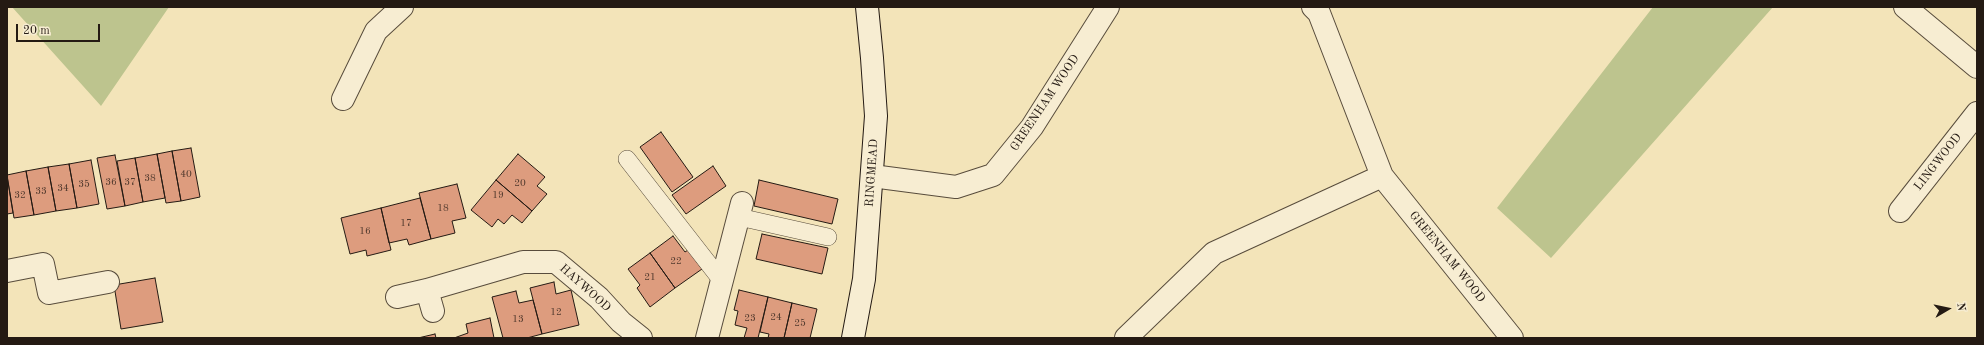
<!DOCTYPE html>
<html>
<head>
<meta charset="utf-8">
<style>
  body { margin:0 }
  #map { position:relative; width:1984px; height:345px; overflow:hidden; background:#f3e4b9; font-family:"Old Standard TT",serif }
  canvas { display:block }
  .frame { position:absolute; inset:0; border:8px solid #241a13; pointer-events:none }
  .north { position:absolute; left:1928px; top:289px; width:40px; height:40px; -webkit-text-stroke:3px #f7edd2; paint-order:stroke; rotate:81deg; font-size:11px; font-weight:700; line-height:16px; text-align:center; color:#241a13 }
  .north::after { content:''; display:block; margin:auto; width:14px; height:18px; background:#241a13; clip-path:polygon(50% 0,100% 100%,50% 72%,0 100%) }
  .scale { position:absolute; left:16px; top:24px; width:84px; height:18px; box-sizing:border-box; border:2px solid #241a13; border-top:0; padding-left:5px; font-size:12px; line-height:14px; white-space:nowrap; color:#241a13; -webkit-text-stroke:3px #f7edd2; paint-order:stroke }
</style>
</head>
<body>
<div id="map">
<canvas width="1984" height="345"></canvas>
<div class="frame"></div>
<div class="north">N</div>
<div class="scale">20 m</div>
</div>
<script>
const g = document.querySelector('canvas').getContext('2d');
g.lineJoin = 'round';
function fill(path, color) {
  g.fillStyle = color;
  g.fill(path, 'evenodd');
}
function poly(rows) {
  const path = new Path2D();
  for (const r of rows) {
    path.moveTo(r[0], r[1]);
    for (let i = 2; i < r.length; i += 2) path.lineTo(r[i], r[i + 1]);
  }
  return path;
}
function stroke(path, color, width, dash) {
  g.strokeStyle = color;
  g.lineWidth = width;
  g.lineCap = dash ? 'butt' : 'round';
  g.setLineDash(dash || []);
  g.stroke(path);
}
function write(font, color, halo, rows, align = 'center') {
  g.font = font + ' "Old Standard TT",serif';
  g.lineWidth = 3;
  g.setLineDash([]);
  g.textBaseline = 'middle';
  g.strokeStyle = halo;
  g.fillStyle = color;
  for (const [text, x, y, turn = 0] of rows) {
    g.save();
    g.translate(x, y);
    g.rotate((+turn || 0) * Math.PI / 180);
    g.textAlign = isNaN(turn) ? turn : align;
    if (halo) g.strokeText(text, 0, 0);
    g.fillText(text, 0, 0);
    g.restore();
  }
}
fill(poly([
  [12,7,169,7,101,106],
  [1653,7,1773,7,1551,258,1497,208]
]), '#bdc48e');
const building = poly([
  [661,132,693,177,672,192,640,147,661,132],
  [191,148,200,197,181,201,172,151,191,148],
  [172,151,181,201,166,203,157,154,172,151],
  [157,154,165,198,143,202,135,158,157,154],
  [518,154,545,177,537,186,547,194,532,211,496,180,518,154],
  [115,155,125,206,107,209,97,158,115,155],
  [135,158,143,202,125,206,117,161,135,158],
  [91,160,99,204,77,208,69,164,91,160],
  [69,164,77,208,56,211,48,167,69,164],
  [713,166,726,186,686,214,672,195,713,166],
  [48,167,56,211,34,215,26,171,48,167],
  [26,171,34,215,14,218,7,175,26,171],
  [7,176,13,213,7,214,7,176],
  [496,180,532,211,522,223,512,215,504,224,498,219,492,227,471,210,496,180],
  [759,180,838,199,832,224,754,206,759,180],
  [457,184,466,218,452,221,455,233,431,239,419,193,457,184],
  [420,198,431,239,409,245,407,239,389,243,381,208,420,198],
  [381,208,391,250,367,256,366,250,350,254,341,218,381,208],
  [762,234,828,248,822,274,756,259,762,234],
  [673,236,685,252,688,250,702,269,675,288,650,253,673,236],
  [650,253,675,288,650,307,637,288,640,285,628,269,650,253],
  [155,278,163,322,121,329,114,285,155,278],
  [554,282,556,294,571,290,579,325,542,334,530,288,554,282],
  [739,290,768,297,758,338,744,338,747,328,735,325,738,311,734,310,739,290],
  [516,291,519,303,533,300,542,334,527,338,503,338,492,297,516,291],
  [768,297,792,303,784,338,768,338,769,334,760,332,768,297],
  [792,303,817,309,810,338,784,338,792,303],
  [490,318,494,338,454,338,468,333,466,324,490,318],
  [435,334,436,338,418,338,435,334]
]);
fill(building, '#dd9c7e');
stroke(building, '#241a13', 1);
const lane = poly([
  [627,159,722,281],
  [739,217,828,237]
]);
const street = poly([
  [1313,7,1319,13,1382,176,1512,338],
  [1905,7,1977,67],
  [343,99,376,31,402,7],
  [872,176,956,187,993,175,1032,127,1108,7],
  [1900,211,1977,113],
  [7,271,43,264,49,293,108,282],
  [427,290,433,311],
  [397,297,427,290,523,262,556,262,599,298,621,322,641,338],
  [707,338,742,203],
  [1126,338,1214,253,1382,176]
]);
const secondary = poly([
  [853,338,864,279,876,116,872,58,867,7]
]);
stroke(lane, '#584c3c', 18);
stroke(street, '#584c3c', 24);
stroke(secondary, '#241a13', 24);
stroke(lane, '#f7edd2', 17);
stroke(street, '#f7edd2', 22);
stroke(secondary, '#f7edd2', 22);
write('10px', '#523a2e', null, [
  ["40",186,174],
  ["38",150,178],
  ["36",111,182],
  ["37",130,182],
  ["20",520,183],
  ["35",84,184],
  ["34",63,188],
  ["33",41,191],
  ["32",20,195],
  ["19",498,195],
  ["18",443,208],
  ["17",406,223],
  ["16",365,231],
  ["22",676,261],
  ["21",650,277],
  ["12",556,312],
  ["24",776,317],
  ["23",750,318],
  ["13",518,319],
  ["25",800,323]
]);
write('12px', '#241a13', '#f7edd2', [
  ["GREENHAM WOOD",1045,103,-56],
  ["LINGWOOD",1938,162,-52],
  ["RINGMEAD",872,173,-86],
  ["GREENHAM WOOD",1447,257,51],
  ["HAYWOOD",585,288,42]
]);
</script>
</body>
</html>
